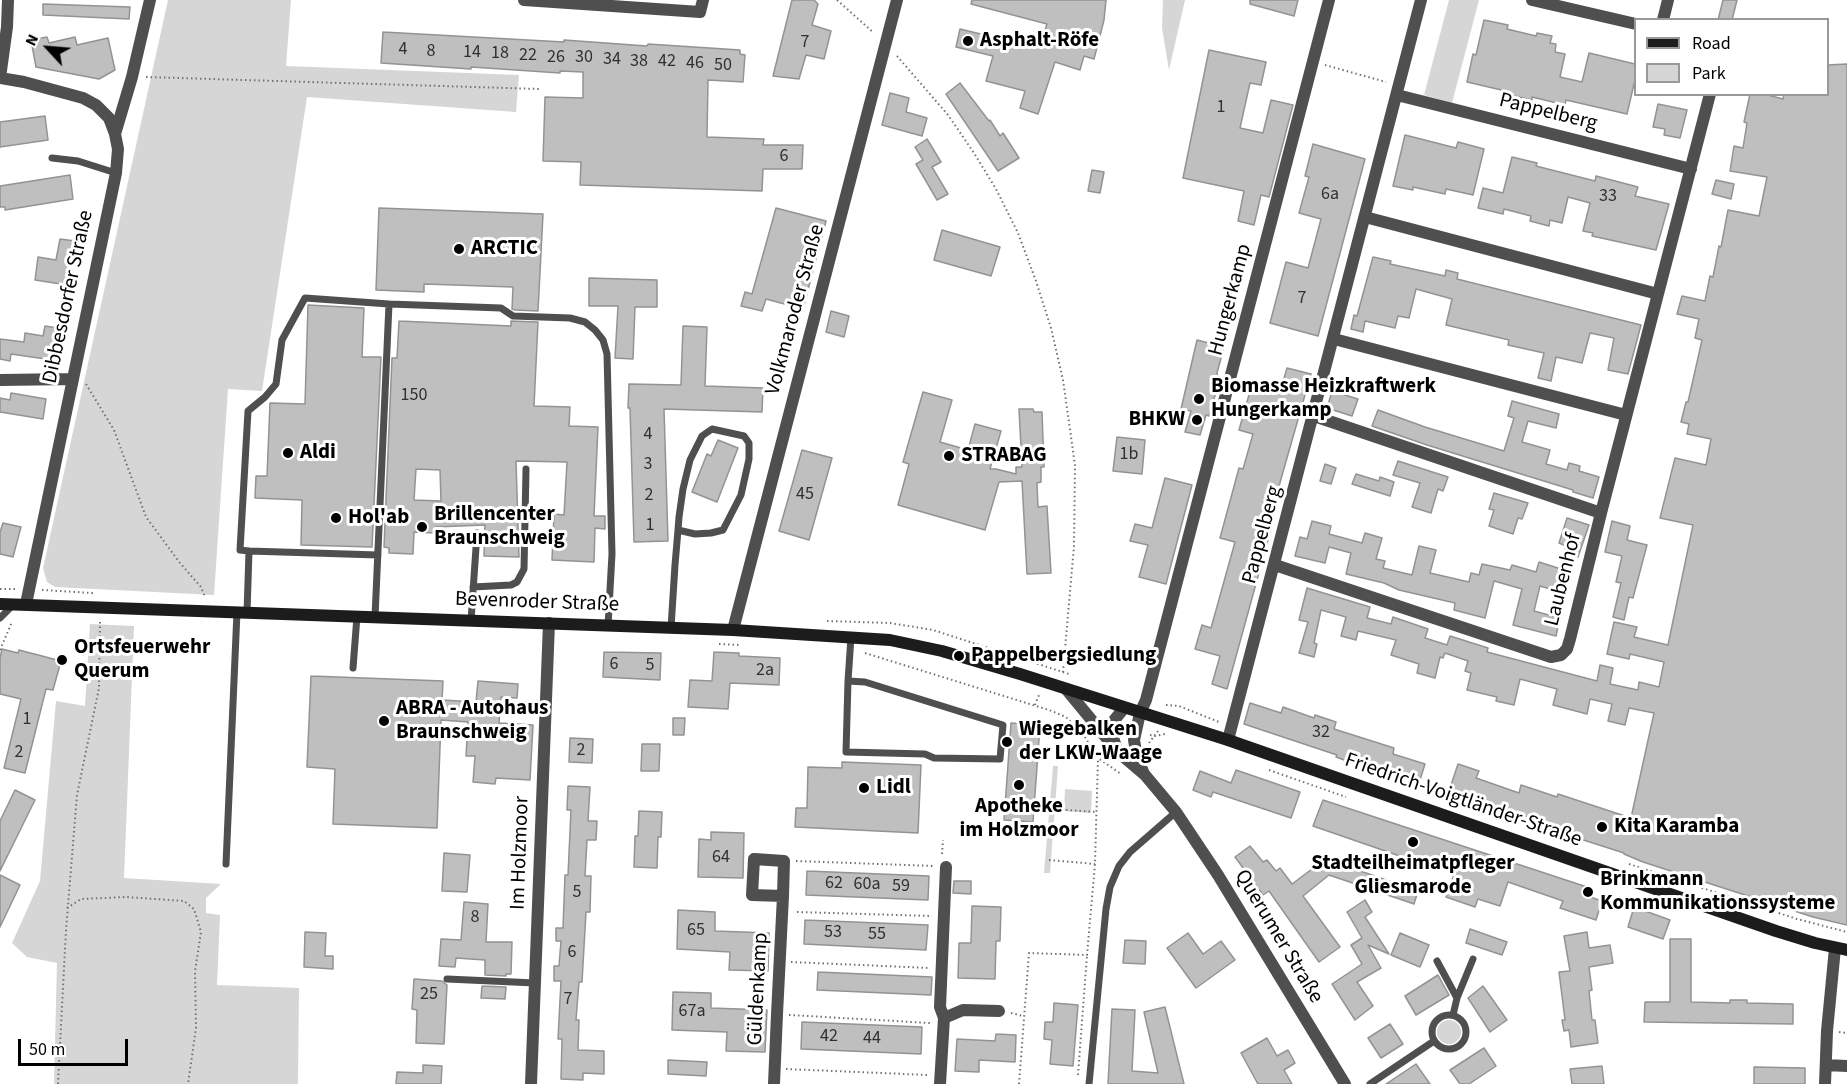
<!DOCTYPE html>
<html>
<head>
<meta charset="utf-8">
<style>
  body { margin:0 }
  #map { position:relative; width:1847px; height:1084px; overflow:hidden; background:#fff; font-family:"Source Sans 3",sans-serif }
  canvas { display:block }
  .legend { position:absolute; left:1634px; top:18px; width:195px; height:78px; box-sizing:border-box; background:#fff; border:2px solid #999; margin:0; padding:8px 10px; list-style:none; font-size:18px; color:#000 }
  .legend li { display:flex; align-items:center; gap:12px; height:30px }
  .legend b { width:30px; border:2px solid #999 }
  .north { position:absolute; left:18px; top:18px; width:60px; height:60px; -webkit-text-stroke:4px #fff; paint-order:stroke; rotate:296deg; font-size:16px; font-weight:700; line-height:24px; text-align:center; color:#000 }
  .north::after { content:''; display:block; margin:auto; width:21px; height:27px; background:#000; clip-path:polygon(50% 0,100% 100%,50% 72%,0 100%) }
  .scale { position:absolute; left:18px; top:1039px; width:110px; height:27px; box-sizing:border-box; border:3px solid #000; border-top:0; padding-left:8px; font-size:18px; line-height:21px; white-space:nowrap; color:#000; -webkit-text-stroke:4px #fff; paint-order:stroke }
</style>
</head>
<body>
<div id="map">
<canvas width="1847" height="1084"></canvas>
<ul class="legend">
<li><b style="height:8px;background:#1c1c1c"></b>Road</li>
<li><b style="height:16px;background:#d6d6d6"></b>Park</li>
</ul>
<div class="north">N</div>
<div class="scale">50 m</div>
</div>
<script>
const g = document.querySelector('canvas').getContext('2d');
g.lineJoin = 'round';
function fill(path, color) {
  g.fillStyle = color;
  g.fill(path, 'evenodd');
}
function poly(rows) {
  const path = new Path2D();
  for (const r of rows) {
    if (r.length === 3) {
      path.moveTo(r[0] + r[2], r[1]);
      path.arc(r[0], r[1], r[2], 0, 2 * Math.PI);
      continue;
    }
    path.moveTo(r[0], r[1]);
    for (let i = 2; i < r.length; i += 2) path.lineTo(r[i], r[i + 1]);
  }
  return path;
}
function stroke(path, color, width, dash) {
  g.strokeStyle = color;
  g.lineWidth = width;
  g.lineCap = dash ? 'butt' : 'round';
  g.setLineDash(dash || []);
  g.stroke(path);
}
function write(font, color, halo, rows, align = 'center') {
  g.font = font + ' "Source Sans 3",sans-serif';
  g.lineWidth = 6;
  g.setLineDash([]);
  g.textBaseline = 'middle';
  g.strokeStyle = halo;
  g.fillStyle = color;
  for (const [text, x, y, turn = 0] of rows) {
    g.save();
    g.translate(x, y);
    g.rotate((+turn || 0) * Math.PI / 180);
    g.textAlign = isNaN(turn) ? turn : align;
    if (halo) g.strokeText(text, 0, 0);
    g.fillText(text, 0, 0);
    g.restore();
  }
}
fill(poly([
  [168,0,291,0,286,66,519,75,516,112,307,97,262,391,228,389,214,595,55,587,47,582,43,568],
  [1163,0,1185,0,1169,70,1162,28],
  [1449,0,1479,0,1452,103,1424,95],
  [90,624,134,626,124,878,221,884,206,898,206,913,220,915,217,985,299,988,298,1084,54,1084,57,963,27,957,12,943,40,881,56,701,85,706],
  [1053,766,1058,766,1050,873,1044,873],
  [1065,789,1092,791,1091,813,1064,811],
  [1449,1032,12]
]), '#d6d6d6');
const building = poly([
  [792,0,814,0,818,4,812,25,831,31,824,59,806,55,799,79,773,76,792,0],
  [972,0,1106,0,1104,20,1094,59,1084,56,1080,70,1055,62,1038,114,1020,108,1025,91,986,81,993,56,956,47,960,29,1039,48,1047,24,971,4,972,0],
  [1250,0,1298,0,1294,16,1250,4,1250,0],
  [1723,0,1737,0,1732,20,1718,20,1723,0],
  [43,4,130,7,129,19,43,15,43,4],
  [1484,20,1508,25,1507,29,1536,36,1537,33,1552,36,1550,43,1556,44,1555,52,1565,54,1560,77,1582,82,1589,53,1635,64,1635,85,1634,84,1627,114,1566,100,1565,105,1532,97,1532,100,1509,95,1510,92,1467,82,1473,54,1476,55,1484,20],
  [383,32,564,42,564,40,647,46,648,44,740,50,740,54,745,55,743,82,708,80,707,137,764,139,763,145,803,145,802,169,763,169,762,191,580,185,581,162,543,161,545,97,583,98,583,72,560,71,560,73,471,67,471,69,381,63,383,32],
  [47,37,49,43,75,37,77,45,108,38,115,70,99,79,36,67,31,40,47,37],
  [1209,50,1266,62,1261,85,1250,83,1240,128,1263,133,1271,100,1293,105,1269,197,1261,195,1254,225,1238,221,1244,191,1183,178,1209,50],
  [1847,64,1847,925,1813,917,1643,862,1624,854,1624,853,1546,828,1548,824,1503,808,1502,811,1448,794,1458,764,1479,771,1476,778,1519,793,1521,785,1557,797,1558,794,1631,818,1654,713,1629,708,1625,725,1608,721,1612,704,1590,699,1587,714,1553,705,1557,689,1520,679,1514,705,1496,701,1497,697,1467,690,1471,673,1465,671,1468,661,1445,653,1443,658,1440,657,1435,678,1417,673,1419,664,1391,655,1396,640,1358,631,1356,640,1341,636,1346,617,1321,610,1314,643,1317,644,1314,657,1299,653,1308,622,1299,620,1307,588,1370,607,1367,618,1391,624,1393,617,1428,629,1425,638,1447,645,1450,636,1488,648,1487,652,1597,681,1600,665,1613,668,1610,684,1638,690,1639,682,1659,687,1664,662,1630,654,1629,659,1607,654,1614,622,1637,627,1634,637,1668,645,1693,525,1660,518,1675,458,1706,465,1711,439,1687,434,1689,424,1681,422,1686,402,1688,402,1702,340,1695,338,1699,319,1677,314,1682,296,1705,301,1710,276,1713,277,1719,246,1721,247,1728,210,1759,216,1767,177,1730,171,1734,146,1743,148,1747,123,1744,122,1750,94,1764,94,1783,99,1784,94,1827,94,1827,65,1847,64],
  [960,83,989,121,990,120,1000,136,1003,133,1019,158,998,171,946,94,960,83],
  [890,93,909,98,906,112,927,118,922,136,882,125,890,93],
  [1658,104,1687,110,1680,138,1664,135,1665,129,1653,127,1658,104],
  [45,116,48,140,0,147,0,122,45,116],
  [1405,135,1456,148,1458,142,1484,149,1473,195,1446,189,1445,194,1413,187,1413,190,1393,186,1405,135],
  [927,139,941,162,932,167,948,194,937,200,916,164,923,160,915,147,927,139],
  [1313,144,1365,159,1318,336,1270,323,1286,262,1308,268,1321,219,1299,213,1309,177,1305,176,1313,144],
  [1512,157,1537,163,1536,166,1595,181,1596,176,1638,187,1635,196,1669,204,1656,250,1592,236,1593,233,1583,231,1590,203,1568,197,1562,223,1550,220,1549,226,1530,221,1531,216,1504,209,1503,214,1478,208,1483,188,1503,193,1512,157],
  [1092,170,1104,172,1100,193,1088,191,1092,170],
  [70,175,73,199,5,210,5,207,0,207,0,186,70,175],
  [1716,180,1734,184,1731,199,1712,194,1716,180],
  [379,208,543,214,538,311,515,310,512,309,513,287,424,284,424,292,376,290,379,208],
  [776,208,826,221,803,309,766,299,762,311,741,306,745,292,752,294,776,208],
  [942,230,1000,247,991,276,934,260,942,230],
  [60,239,75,241,67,285,35,280,38,257,56,260,60,239],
  [1373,257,1391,261,1390,264,1445,276,1446,270,1458,273,1457,279,1641,325,1628,374,1608,370,1614,338,1590,333,1582,363,1556,357,1551,381,1538,378,1544,353,1508,345,1509,340,1446,325,1452,299,1416,289,1409,318,1398,316,1395,328,1365,321,1363,332,1351,329,1354,315,1357,316,1373,257],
  [589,278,657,280,657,307,635,307,633,359,615,358,618,306,589,306,589,278],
  [308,305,364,308,362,357,381,357,372,547,301,545,302,500,255,498,256,476,267,476,270,403,305,404,308,305],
  [831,311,849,316,844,337,826,332,831,311],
  [399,321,511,326,511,321,538,322,534,406,570,407,569,426,598,427,594,516,605,516,605,529,595,528,594,562,552,560,554,514,564,515,567,462,516,461,519,557,484,556,485,525,435,527,435,533,414,532,413,554,389,553,389,548,384,547,392,358,397,358,399,321],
  [416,469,440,470,441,501,414,500,416,469],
  [45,326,64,329,59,361,11,354,10,361,0,359,0,339,24,342,25,333,43,336,45,326],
  [683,326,707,327,705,386,763,388,762,412,664,409,668,541,634,542,630,408,628,408,629,384,681,385,683,326],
  [1197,340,1224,347,1217,373,1219,382,1209,416,1206,415,1200,435,1185,432,1191,411,1181,409,1197,340],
  [1287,368,1311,374,1281,479,1270,521,1273,522,1227,689,1212,684,1220,656,1195,649,1202,625,1211,628,1235,542,1220,538,1239,468,1243,469,1253,434,1239,430,1252,384,1280,392,1287,368],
  [1332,391,1358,399,1352,416,1327,408,1332,391],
  [923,392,952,400,940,442,968,450,975,424,1001,431,990,469,996,469,1016,474,1016,467,1022,467,1019,409,1033,409,1034,412,1042,412,1044,467,1041,467,1041,482,1037,483,1038,507,1047,506,1051,573,1027,574,1022,481,999,482,985,530,898,505,909,464,903,462,923,392],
  [11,393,46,399,43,419,0,412,0,398,10,400,11,393],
  [1512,401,1559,414,1556,428,1528,421,1522,442,1550,450,1546,464,1567,470,1569,463,1580,466,1579,471,1599,477,1593,498,1573,492,1573,490,1427,445,1372,426,1378,410,1425,427,1504,451,1514,418,1508,416,1512,401],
  [1117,437,1145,440,1142,474,1113,471,1117,437],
  [718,440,738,448,717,502,692,492,707,454,711,456,718,440],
  [802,450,832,458,809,540,779,531,802,450],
  [1398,461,1448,477,1443,491,1438,489,1431,513,1412,507,1420,483,1393,475,1398,461],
  [1325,464,1336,468,1331,484,1320,481,1325,464],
  [1356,474,1379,481,1380,477,1394,482,1390,496,1352,484,1356,474],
  [1165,478,1192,485,1166,584,1139,577,1148,545,1130,541,1135,524,1152,528,1165,478],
  [1494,493,1528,503,1522,519,1518,518,1513,534,1489,526,1494,510,1489,509,1494,493],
  [1567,518,1589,525,1578,557,1564,553,1566,546,1559,543,1567,518],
  [1312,521,1331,526,1329,534,1362,543,1365,533,1382,538,1376,559,1385,561,1383,568,1412,575,1419,546,1436,550,1430,573,1469,582,1471,573,1479,575,1482,564,1510,570,1512,565,1536,572,1539,562,1564,570,1557,591,1540,586,1534,611,1560,618,1556,636,1513,625,1522,589,1494,581,1485,618,1454,610,1455,603,1399,590,1384,583,1346,574,1351,553,1329,547,1325,563,1295,556,1300,537,1307,539,1312,521],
  [1612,521,1630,526,1627,540,1647,545,1633,598,1629,597,1624,620,1613,617,1621,583,1616,582,1622,556,1605,552,1612,521],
  [3,523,21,527,13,557,0,554,0,532,3,523],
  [2,649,18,653,19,650,61,661,53,690,46,689,25,773,4,768,21,699,0,694,0,658,2,649],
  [604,652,661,653,660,680,603,677,604,652],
  [714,652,739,653,739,656,780,658,779,685,730,683,728,709,688,707,690,680,712,681,714,652],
  [311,676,443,681,442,700,476,702,478,681,518,684,517,698,501,697,499,723,533,725,530,780,496,778,495,784,473,782,475,756,466,756,468,722,441,720,437,828,333,824,335,769,307,767,311,676],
  [1250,703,1281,713,1283,707,1314,718,1315,715,1336,722,1334,729,1394,748,1393,754,1425,764,1419,783,1355,764,1336,757,1337,755,1244,724,1250,703],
  [673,718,685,718,684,735,673,735,673,718],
  [1011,723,1040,725,1033,822,1004,820,1011,723],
  [570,738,593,739,592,763,569,762,570,738],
  [642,744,660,744,659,771,641,771,642,744],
  [842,762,921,765,918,833,795,827,796,808,807,808,808,767,842,768,842,762],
  [1236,770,1300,792,1291,818,1213,792,1211,797,1193,790,1200,771,1231,783,1236,770],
  [568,786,590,787,588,821,597,821,596,840,587,840,585,876,591,876,590,912,586,912,582,982,579,982,576,1020,579,1020,578,1050,604,1051,604,1074,583,1073,583,1080,561,1079,562,1039,558,1039,561,981,554,981,554,966,559,966,561,941,556,941,556,928,563,928,565,875,568,875,571,810,567,810,568,786],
  [15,790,35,800,0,871,0,821,15,790],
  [1323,800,1593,889,1590,897,1602,901,1596,920,1560,908,1563,901,1508,882,1500,906,1478,899,1475,907,1446,897,1456,869,1419,856,1417,862,1313,826,1323,800],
  [639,811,662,812,661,837,658,837,657,868,634,867,635,836,638,836,639,811],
  [711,832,744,833,743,878,698,877,699,839,711,840,711,832],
  [1250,846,1263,862,1267,860,1276,871,1280,868,1292,884,1312,869,1317,856,1418,891,1414,904,1329,875,1303,896,1340,947,1319,962,1269,891,1263,895,1235,857,1250,846],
  [444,853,470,855,467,892,442,891,444,853],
  [807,871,929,876,928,900,806,895,807,871],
  [0,875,20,885,0,927,0,875],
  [954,881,971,881,971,894,953,893,954,881],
  [1365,900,1372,912,1365,917,1389,954,1368,945,1381,968,1357,982,1373,1006,1355,1020,1332,984,1362,964,1351,945,1362,938,1347,912,1365,900],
  [464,902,488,904,486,942,512,942,511,974,506,974,506,976,485,975,485,960,456,958,455,967,439,966,441,939,461,940,464,902],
  [972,906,1001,907,1000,941,996,941,995,979,958,978,959,943,971,943,972,906],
  [1634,907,1670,920,1663,939,1628,927,1634,907],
  [678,910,715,912,715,931,769,933,768,971,729,970,730,952,677,949,678,910],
  [805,920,928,925,926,950,804,944,805,920],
  [1470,929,1507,942,1502,955,1466,943,1470,929],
  [305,932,326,933,325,956,333,956,333,969,304,967,305,932],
  [1587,932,1589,948,1610,945,1613,963,1589,967,1592,990,1589,991,1592,1020,1595,1020,1598,1043,1571,1047,1569,1030,1564,1031,1562,1020,1565,1020,1559,972,1570,971,1564,936,1587,932],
  [1188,933,1203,954,1221,941,1235,960,1196,988,1167,948,1188,933],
  [1400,933,1429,945,1420,967,1391,955,1400,933],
  [1670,939,1691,939,1691,1002,1730,1003,1730,1000,1747,1000,1747,1003,1793,1004,1793,1024,1644,1022,1645,1002,1670,1002,1670,939],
  [1125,940,1146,941,1145,964,1123,963,1125,940],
  [818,972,932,977,931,995,817,990,818,972],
  [1438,975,1449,995,1416,1015,1405,996,1438,975],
  [414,979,442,981,447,985,444,1044,416,1043,417,1010,412,1009,414,979],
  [482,986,506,987,505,999,481,998,482,986],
  [1483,986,1507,1020,1490,1032,1468,998,1483,986],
  [673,992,711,993,711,1008,767,1010,765,1052,726,1051,727,1032,672,1030,673,992],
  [1054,1003,1078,1005,1073,1066,1050,1064,1052,1040,1044,1039,1045,1022,1053,1022,1054,1003],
  [1165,1007,1184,1084,1108,1084,1112,1009,1135,1010,1132,1071,1158,1073,1144,1012,1165,1007],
  [802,1022,922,1027,921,1054,801,1049,802,1022],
  [1390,1024,1403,1044,1381,1058,1368,1038,1390,1024],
  [996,1034,1016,1035,1015,1062,979,1060,979,1072,955,1071,957,1039,995,1041,996,1034],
  [1267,1038,1277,1056,1288,1050,1295,1063,1284,1070,1292,1084,1258,1084,1241,1053,1267,1038],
  [1484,1048,1496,1066,1469,1084,1460,1084,1450,1070,1484,1048],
  [668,1060,707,1062,706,1076,668,1074,668,1060],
  [1416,1064,1430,1084,1386,1084,1416,1064],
  [423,1065,442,1066,441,1084,396,1084,397,1072,423,1073,423,1065],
  [1602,1066,1604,1084,1572,1084,1570,1069,1602,1066],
  [1754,1067,1805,1068,1805,1084,1754,1084,1754,1067]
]);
fill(building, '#bfbfbf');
stroke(building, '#939393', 1.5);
stroke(poly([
  [837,0,874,33],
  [897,56,948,115,974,153,996,189,1018,233,1036,281,1051,328,1063,380,1075,465,1074,546,1063,672],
  [1325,65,1386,82],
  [146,77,539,89],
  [86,384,114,430,146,517,180,563,201,587,205,597],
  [0,589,15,589],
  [42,590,93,593],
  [827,621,890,623,933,630,1069,674],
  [719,644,740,645],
  [0,650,12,622],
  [865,653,1049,710,1066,717,1083,734,1098,758,1121,774],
  [1035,705,1039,695],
  [1166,705,1179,706,1219,722],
  [1150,735,1155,736,1165,734],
  [1149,743,1158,731],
  [1269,770,1346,797],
  [1066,810,1097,812],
  [942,854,943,840],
  [1049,860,1095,864],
  [796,861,934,866],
  [1629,864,1797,919,1847,932],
  [67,908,81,899,126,897,184,901,194,909,201,932,195,971,196,1028,188,1084],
  [797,912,932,916],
  [791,962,930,968],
  [1011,1013,1023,1016],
  [789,1015,930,1023],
  [1839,1032,1847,1033],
  [786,1069,928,1075],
  [1078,1075,1087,955],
  [58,1084,66,930,77,795,99,688,100,622],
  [1019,1084,1029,953,1087,955,1095,864,1098,758]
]), '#717171', 2, [1.5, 3]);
stroke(poly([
  [52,158,78,161,116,173],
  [249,551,378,555],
  [473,587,511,585,517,582,524,569,526,469],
  [247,613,249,551,240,550,248,411,265,397,276,384,282,340,305,298,389,304],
  [375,617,389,304,501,308,513,316,570,318,585,322,595,330,603,340,607,354,612,554,608,626],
  [0,618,13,605],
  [471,621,477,533],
  [671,628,675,565,678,530,679,517,683,489,690,460,702,436,712,429,744,436,749,443,749,459,741,495,723,530,711,533,695,534,678,530],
  [353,668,357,616],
  [848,681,865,682,1003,725,1000,759,934,758,925,754,846,752,848,681,851,637],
  [226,864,237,612],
  [1437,961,1457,998],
  [447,979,535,983],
  [1449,1032,17],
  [1453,1015,1457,998,1473,959],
  [1089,1084,1106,909,1110,887,1119,866,1130,852,1176,812],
  [1370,1084,1434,1041]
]), '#4f4f4f', 7);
stroke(poly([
  [524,0,700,12,703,0],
  [1532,0,1636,24],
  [1663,20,1668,0],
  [0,78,24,82,83,98,96,105,109,118,115,134],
  [0,78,7,27,8,0],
  [1397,95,1691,169],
  [1365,217,1658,294],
  [1334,339,1626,415],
  [0,380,72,379],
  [1601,513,1710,94],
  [1275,565,1551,657,1561,655,1567,649,1570,639,1601,513,1314,416],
  [26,604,116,173,118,149,115,134,132,77,150,0],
  [1140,713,1146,700,1329,0],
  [1228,740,1421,0],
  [944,1018,963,1010,999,1011],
  [1826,1065,1847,1066],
  [531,1084,549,623],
  [774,1084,777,1014,783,896,784,861,754,859,752,895,783,896],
  [940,1084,944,1018,940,1007,946,867],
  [1825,1084,1827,1031,1835,948]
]), '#4f4f4f', 12);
stroke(poly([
  [733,630,897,0],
  [1066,689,1118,752,1145,775,1176,812,1218,875,1345,1084],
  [1140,713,1134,740,1137,757,1144,774],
  [1116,747,1112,734,1112,723,1124,708]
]), '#4f4f4f', 12);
stroke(poly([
  [0,604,733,630,890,640,942,651,1020,674,1228,740,1776,931,1815,943,1847,950]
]), '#1c1c1c', 12);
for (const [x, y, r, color] of [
  [968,41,6,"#000"],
  [459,249,6,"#000"],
  [1199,399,6,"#000"],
  [1197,420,6,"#000"],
  [288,453,6,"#000"],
  [949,456,6,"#000"],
  [336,518,6,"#000"],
  [422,527,6,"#000"],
  [959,656,6,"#000"],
  [62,660,6,"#000"],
  [384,721,6,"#000"],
  [1007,742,6,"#000"],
  [1019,785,6,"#000"],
  [864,788,6,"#000"],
  [1602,827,6,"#000"],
  [1413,842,6,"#000"],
  [1588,892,6,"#000"]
]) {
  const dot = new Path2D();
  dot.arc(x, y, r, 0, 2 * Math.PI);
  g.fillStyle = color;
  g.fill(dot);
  stroke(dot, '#fff', 2);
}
write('18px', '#303030', null, [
  ["7",805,43],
  ["4",403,50],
  ["8",431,52],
  ["14",472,53],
  ["18",500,54],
  ["22",528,56],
  ["26",556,58],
  ["30",584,58],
  ["34",612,60],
  ["38",639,62],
  ["42",667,62],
  ["46",695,64],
  ["50",723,66],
  ["1",1221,108],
  ["6",784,157],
  ["6a",1330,195],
  ["33",1608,197],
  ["7",1302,299],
  ["150",414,396],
  ["4",648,435],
  ["1b",1129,455],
  ["3",648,465],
  ["45",805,495],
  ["2",649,496],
  ["1",650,526],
  ["6",614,665],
  ["5",650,666],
  ["2a",765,671],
  ["1",27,720],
  ["32",1321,733],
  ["2",581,751],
  ["2",19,753],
  ["64",721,858],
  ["62",834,884],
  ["60a",867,885],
  ["59",901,887],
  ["5",577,893],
  ["8",475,918],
  ["65",696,931],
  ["53",833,933],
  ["55",877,935],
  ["6",572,953],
  ["25",429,995],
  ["7",568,1000],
  ["67a",692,1012],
  ["42",829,1037],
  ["44",872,1039]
]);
write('bold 21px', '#000', '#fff', [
  ["Asphalt-Röfe",980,41],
  ["ARCTIC",471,249],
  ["Biomasse Heizkraftwerk",1211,387],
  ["Hungerkamp",1211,411],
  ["BHKW",1185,420,"right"],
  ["Aldi",300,453],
  ["STRABAG",961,456],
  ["Brillencenter",434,515],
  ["Braunschweig",434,539],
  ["Hol'ab",348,518],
  ["Ortsfeuerwehr",74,648],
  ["Querum",74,672],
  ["Pappelbergsiedlung",971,656],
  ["ABRA - Autohaus",396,709],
  ["Braunschweig",396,733],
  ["Wiegebalken",1019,730],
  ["der LKW-Waage",1019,754],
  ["Lidl",876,788],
  ["Apotheke",1019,807,"center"],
  ["im Holzmoor",1019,831,"center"],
  ["Kita Karamba",1614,827],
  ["Stadteilheimatpfleger",1413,864,"center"],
  ["Gliesmarode",1413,888,"center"],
  ["Brinkmann",1600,880],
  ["Kommunikationssysteme",1600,904]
], 'left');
write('21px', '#000', '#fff', [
  ["Pappelberg",1548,113,14],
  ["Dibbesdorfer Straße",69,297,-78],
  ["Hungerkamp",1231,300,-75],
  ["Volkmaroder Straße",796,310,-75],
  ["Pappelberg",1263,535,-75],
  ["Laubenhof",1564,580,-76],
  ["Bevenroder Straße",537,603,2],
  ["Friedrich-Voigtländer-Straße",1463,801,19],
  ["Im Holzmoor",521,853,-88],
  ["Querumer Straße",1278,937,59],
  ["Güldenkamp",759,989,-87]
]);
</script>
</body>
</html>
